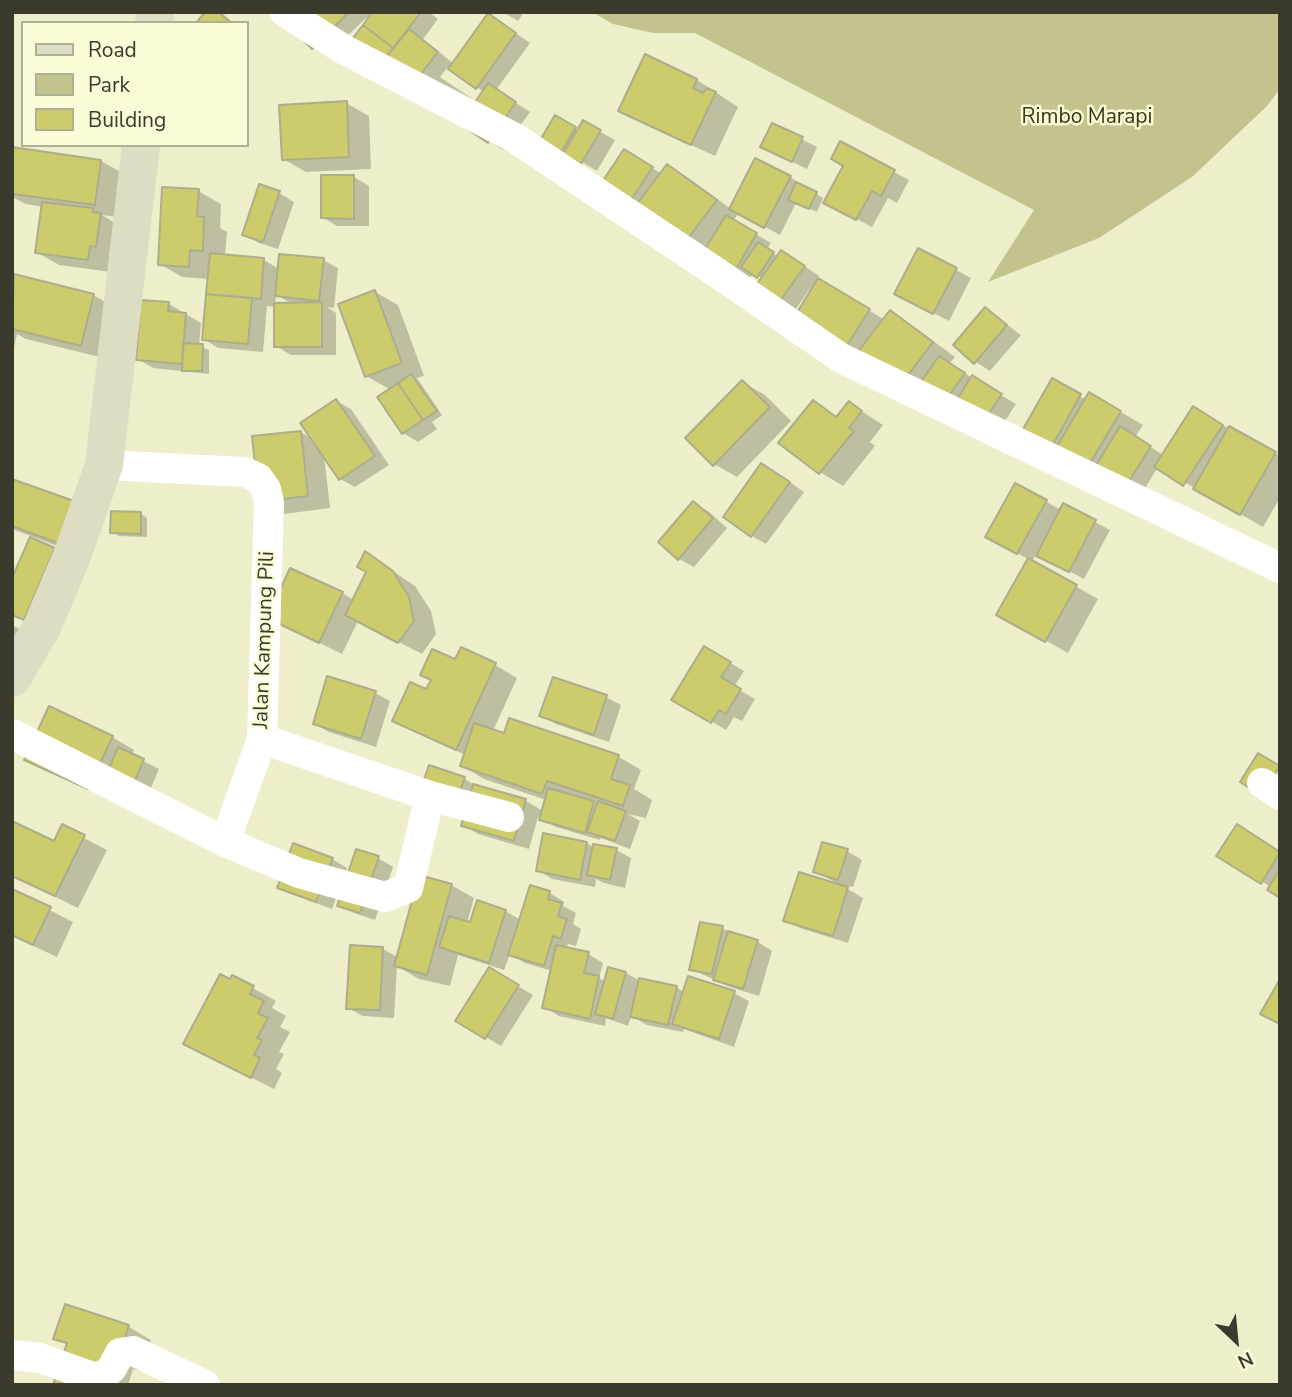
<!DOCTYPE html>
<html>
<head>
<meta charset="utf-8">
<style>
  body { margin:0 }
  #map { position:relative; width:1292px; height:1397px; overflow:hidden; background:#eeefca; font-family:"Nunito Sans",sans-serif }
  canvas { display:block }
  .frame { position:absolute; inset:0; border:14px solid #3b3b2d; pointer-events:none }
  .legend { position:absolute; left:21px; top:21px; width:228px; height:126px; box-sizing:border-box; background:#fbfcd7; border:2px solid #aeaf93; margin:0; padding:9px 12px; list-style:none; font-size:21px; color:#3b3b2d }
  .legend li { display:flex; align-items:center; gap:14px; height:35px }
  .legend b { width:35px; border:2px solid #aeaf93 }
  .north { position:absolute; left:1201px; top:1306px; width:70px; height:70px; -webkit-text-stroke:5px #fbfcd7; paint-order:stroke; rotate:154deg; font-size:19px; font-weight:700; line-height:28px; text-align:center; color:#3b3b2d }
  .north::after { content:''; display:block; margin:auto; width:24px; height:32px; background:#3b3b2d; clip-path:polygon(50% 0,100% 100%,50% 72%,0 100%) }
</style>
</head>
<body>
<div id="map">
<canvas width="1292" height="1397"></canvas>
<div class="frame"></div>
<ul class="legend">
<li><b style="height:9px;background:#ddddc4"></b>Road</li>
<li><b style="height:19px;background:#c3c48d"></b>Park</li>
<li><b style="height:19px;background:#cccc6d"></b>Building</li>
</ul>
<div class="north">N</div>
</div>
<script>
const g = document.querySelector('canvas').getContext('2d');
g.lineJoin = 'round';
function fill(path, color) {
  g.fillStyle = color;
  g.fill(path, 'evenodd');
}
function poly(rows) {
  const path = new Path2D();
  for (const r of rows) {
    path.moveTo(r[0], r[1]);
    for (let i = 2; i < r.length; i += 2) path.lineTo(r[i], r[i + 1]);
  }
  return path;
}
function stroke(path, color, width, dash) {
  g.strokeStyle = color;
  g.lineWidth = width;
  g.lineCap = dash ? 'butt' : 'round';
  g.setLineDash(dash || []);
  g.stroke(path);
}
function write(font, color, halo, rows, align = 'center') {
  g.font = font + ' "Nunito Sans",sans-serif';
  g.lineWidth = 5;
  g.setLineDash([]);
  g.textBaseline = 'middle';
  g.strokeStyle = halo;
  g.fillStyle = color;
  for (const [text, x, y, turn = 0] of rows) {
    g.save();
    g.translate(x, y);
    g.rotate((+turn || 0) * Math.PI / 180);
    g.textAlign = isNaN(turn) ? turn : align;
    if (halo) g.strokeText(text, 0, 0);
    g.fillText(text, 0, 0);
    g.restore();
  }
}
fill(poly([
  [592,12,1280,12,1280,89,1267,106,1192,177,1099,238,988,282,1034,210,695,33,653,33,613,24]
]), '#c3c48d');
fill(poly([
  [208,12,220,12,234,23,198,23],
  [296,12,368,12,371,15,373,12,429,12,438,19,423,39,454,64,489,15,530,43,496,90,530,112,503,150,392,76,367,17,327,56,313,48],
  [447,68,484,92,477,102,440,77],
  [503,12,524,12,518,21],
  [645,57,697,80,738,107,715,156,643,123,620,110],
  [346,103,369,116,371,169,306,172,283,159],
  [555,118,579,131,584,123,615,140,597,171,577,159,539,146],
  [773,125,817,147,807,169,762,147],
  [841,144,909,180,897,203,888,198,872,227,840,210,846,166],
  [12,149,101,161,124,174,117,217,102,215,123,228,111,272,59,265,36,252,43,207,26,204,12,197],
  [640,160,662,174,668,166,690,179,731,209,790,177,823,198,817,212,796,203,780,235,739,213,733,221,771,243,767,249,779,257,797,261,819,276,817,279,885,320,891,313,913,326,955,357,949,364,1016,404,998,432,862,371,812,286,786,323,763,279,753,273,749,280,623,211],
  [354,177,369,186,369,226,337,226,322,217],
  [198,191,221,204,220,228,227,232,225,257,264,260,279,269,323,260,338,268,334,308,327,307,336,313,336,355,291,355,276,346,276,307,267,306,263,352,218,348,204,339,209,279,182,277,160,264],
  [276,295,293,304,275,304],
  [279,193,294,202,278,249,259,243,244,234],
  [956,270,971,278,949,321,912,302],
  [15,276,93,295,116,308,104,358,26,339,17,334,12,358,12,283],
  [375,292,398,305,424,376,417,378,442,415,432,422,437,429,418,442,403,433,391,390,366,376],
  [169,304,201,323,199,346,209,350,209,374,153,368,138,359],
  [986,309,1021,335,990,371,976,362,955,345],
  [1052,381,1087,400,1090,394,1143,425,1135,437,1163,455,1208,417,1280,456,1280,498,1263,527,1158,467,1134,506,1050,463],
  [742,382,765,395,791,421,737,477,714,464],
  [336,401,351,409,389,465,355,487,340,479,324,456,330,508,284,514,261,501,301,432,314,440],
  [813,402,838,417,849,403,883,425,870,442,875,446,843,486,820,472,781,443],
  [777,473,804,492,766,544,752,536],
  [12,481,81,555,12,529],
  [1016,485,1061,510,1095,522,1110,530,1084,579,1036,554,1032,562,1098,599,1068,653,999,614,1030,560,1002,545],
  [693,503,708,511,727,528,694,567,679,559],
  [141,514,147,518,147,537,119,536,112,532],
  [366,553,415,586,431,611,436,634,422,654,358,621,342,654,269,618,342,593,354,600,368,572],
  [12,625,29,634,24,644,12,637],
  [705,648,744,671,734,687,755,699,742,721,734,717,726,730,674,699],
  [456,661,495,665,517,678,493,731,505,735,510,720,619,757,641,770,634,789,652,800,646,818,628,814,640,821,630,849,601,838,600,840,556,827,538,817,529,849,478,834,463,825,465,818,430,767,465,779,479,788,526,801,543,811,546,800,484,779,462,766,465,755,394,720],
  [375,693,390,701,376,747,329,732,315,724],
  [606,697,621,705,609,742,556,724,542,716],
  [112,737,134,750,132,755,159,769,144,804,111,800,26,759],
  [63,827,107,850,78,908,12,876,55,843],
  [1252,835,1280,853,1280,896,1271,887,1219,855],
  [587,843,594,848,616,850,631,858,625,888,604,883,596,879,595,887,552,879,538,870],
  [847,851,862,860,853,887,841,885,863,898,848,943,800,928,785,920,836,883,815,871],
  [378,858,393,867,375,920,354,913,339,905],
  [332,859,347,868,332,909,294,895,279,887],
  [451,885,474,898,467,923,505,911,521,920,532,887,550,893,564,902,563,906,576,913,573,924,581,929,576,946,568,944,566,949,588,954,603,963,599,978,606,982,610,969,626,973,640,981,676,987,684,992,734,993,749,1001,734,1047,684,1029,683,1032,647,1025,631,1016,628,1026,606,1018,605,1026,559,1016,544,1007,552,971,525,963,510,954,504,970,458,955,450,986,419,979,397,966,394,1018,363,1016,348,1008,352,947,383,949,399,958],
  [12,891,73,922,57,957,12,936],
  [722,928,735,935,758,942,772,951,759,996,730,987,691,969],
  [489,969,533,995,501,1046,457,1020],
  [233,977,276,1001,272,1008,286,1016,280,1027,290,1032,279,1052,284,1054,276,1069,282,1073,274,1089,208,1056],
  [66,1306,129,1327,151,1340,141,1371,133,1369,128,1385,55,1385,68,1345,55,1338]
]), '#0003');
const building = poly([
  [205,12,219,12,231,23,196,23,205,12],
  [314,12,349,12,312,49,294,31,314,12],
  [372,12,421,12,393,48,363,25,372,12],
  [488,13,516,33,476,89,448,69,488,13],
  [363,25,393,48,378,67,338,57,363,25],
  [409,29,438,52,408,90,378,67,409,29],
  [645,54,697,79,693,88,703,93,707,88,716,92,691,145,618,111,645,54],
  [488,83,516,102,488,143,460,124,488,83],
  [347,101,349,157,282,160,279,105,347,101],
  [555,115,576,127,557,159,536,147,555,115],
  [583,120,601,130,581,164,563,154,583,120],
  [772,123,803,137,792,162,760,147,772,123],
  [840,141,895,170,881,196,872,191,856,220,823,203,843,166,831,159,840,141],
  [12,147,101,160,95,205,12,194,12,147],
  [624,149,653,167,622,213,594,194,624,149],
  [755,158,791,176,764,228,729,209,755,158],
  [667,164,717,200,680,249,631,212,667,164],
  [321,175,354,175,354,219,321,218,321,175],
  [796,182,817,192,809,209,788,200,796,182],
  [259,184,280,191,263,242,242,235,259,184],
  [162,187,199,189,197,216,204,217,203,251,190,250,189,267,158,265,162,187],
  [42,202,93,208,93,212,101,213,96,247,90,246,88,260,35,253,42,202],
  [726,215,757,233,734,273,702,254,726,215],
  [758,242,774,252,757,278,741,267,758,242],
  [918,248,957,268,933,314,894,294,918,248],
  [781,250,805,266,770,315,746,299,781,250],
  [210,253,264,258,261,299,206,294,210,253],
  [279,254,324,258,319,301,275,296,279,254],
  [14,274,94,294,81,346,12,329,14,274],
  [818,278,870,309,838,360,787,329,818,278],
  [375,290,402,363,365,377,338,304,375,290],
  [206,294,252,298,248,344,202,340,206,294],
  [141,300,169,302,168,311,186,313,182,364,136,360,141,300],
  [322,302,322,347,274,347,274,303,322,302],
  [985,307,1007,325,974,364,953,345,985,307],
  [890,310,933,342,893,395,850,362,890,310],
  [183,343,203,344,202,371,182,371,183,343],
  [939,356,965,373,938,411,913,393,939,356],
  [411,374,437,411,423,420,398,383,411,374],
  [972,375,1002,394,982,424,953,406,972,375],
  [1052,378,1081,394,1044,461,1014,445,1052,378],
  [742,380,770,407,713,466,685,438,742,380],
  [398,383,423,420,402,434,377,397,398,383],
  [1089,392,1121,411,1079,482,1047,463,1089,392],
  [336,399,375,456,339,480,300,423,336,399],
  [813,400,836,417,849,401,862,411,849,428,854,431,819,474,778,443,813,400],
  [1193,406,1223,425,1183,486,1154,467,1193,406],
  [1120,426,1151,446,1118,499,1087,480,1120,426],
  [1229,426,1276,452,1240,515,1193,489,1229,426],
  [301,431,308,496,259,502,252,436,301,431],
  [761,463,790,482,751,537,723,517,761,463],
  [12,479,74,501,58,543,12,526,12,479],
  [1015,483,1047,500,1017,554,985,537,1015,483],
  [693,501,713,518,678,560,658,542,693,501],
  [1063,503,1096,520,1069,572,1036,556,1063,503],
  [111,511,141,512,141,534,110,533,111,511],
  [30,537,55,548,24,620,12,615,12,578,30,537],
  [365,551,393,571,409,597,414,621,398,643,345,615,366,572,357,567,365,551],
  [1028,558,1077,585,1045,642,996,615,1028,558],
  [290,568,343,592,319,643,267,618,290,568],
  [704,646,731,662,721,677,741,689,726,714,719,710,711,723,671,700,704,646],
  [461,647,496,663,456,750,392,721,410,682,426,689,431,680,420,675,432,649,455,659,461,647],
  [327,676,376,691,361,739,313,724,327,676],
  [553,677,607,695,594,735,539,716,553,677],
  [49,706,113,736,88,789,24,760,49,706],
  [509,718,619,755,611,779,630,785,623,806,547,781,542,794,460,766,474,723,504,733,509,718],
  [118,747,144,759,128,797,102,785,118,747],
  [1258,753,1280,766,1261,796,1240,782,1258,753],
  [429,765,465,777,453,812,417,799,429,765],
  [473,784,526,799,514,841,461,826,473,784],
  [548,788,594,801,585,833,539,820,548,788],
  [598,801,626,811,615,841,587,832,598,801],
  [12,821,54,841,62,824,85,835,55,896,12,876,12,821],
  [1237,824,1280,852,1261,884,1216,856,1237,824],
  [543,833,587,842,580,880,536,871,543,833],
  [822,842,848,849,838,880,813,872,822,842],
  [293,843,333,858,316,902,277,888,293,843],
  [593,844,617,848,610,880,587,875,593,844],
  [356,849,379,856,360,913,337,906,356,849],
  [1280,869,1280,898,1267,890,1280,869],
  [799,872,848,887,833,936,783,921,799,872],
  [419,875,452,884,427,975,394,966,419,875],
  [530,885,550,891,548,899,562,903,558,916,567,919,561,939,553,936,544,966,508,955,530,885],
  [12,889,51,907,33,945,12,935,12,889],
  [477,900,506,910,489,963,439,947,449,916,470,922,477,900],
  [700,922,723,926,712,974,689,970,700,922],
  [728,931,758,940,743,989,713,980,728,931],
  [350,945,383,947,380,1010,346,1009,350,945],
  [556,945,589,952,584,973,599,976,590,1019,542,1008,556,945],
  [489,967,519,985,485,1039,455,1021,489,967],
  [608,967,626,972,613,1019,595,1014,608,967],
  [220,974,230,979,232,975,254,986,250,994,264,1001,258,1013,268,1018,257,1038,262,1040,254,1055,260,1058,251,1078,183,1044,220,974],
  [688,976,735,991,719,1039,672,1024,688,976],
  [639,978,677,986,668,1025,630,1017,639,978],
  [1280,979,1280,1024,1260,1014,1280,979],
  [65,1304,129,1325,118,1359,101,1385,53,1385,67,1343,53,1339,65,1304]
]);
fill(building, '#cccc6d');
stroke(building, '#adad8b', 2);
stroke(poly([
  [285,12,343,49,515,138,713,270,841,358,1280,568],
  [104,465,245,472,258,478,266,489,269,502,262,739,225,842],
  [12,734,225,842,299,873,385,897,408,888,430,796],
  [262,739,430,796,509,817],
  [1262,783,1280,795],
  [12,1355,40,1358,93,1377,105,1375,112,1368,120,1353,133,1351,205,1385]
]), '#fff', 30);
stroke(poly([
  [154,23,155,12],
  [12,678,42,627,72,556,104,465,141,145]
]), '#ddddc4', 38);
write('21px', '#39380f', '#fbfcd7', [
  ["Rimbo Marapi",1087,118]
]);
write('21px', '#3b3b2d', '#fbfcd7', [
  ["Jalan Kampung Pili",265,640,-88]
]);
</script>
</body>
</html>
